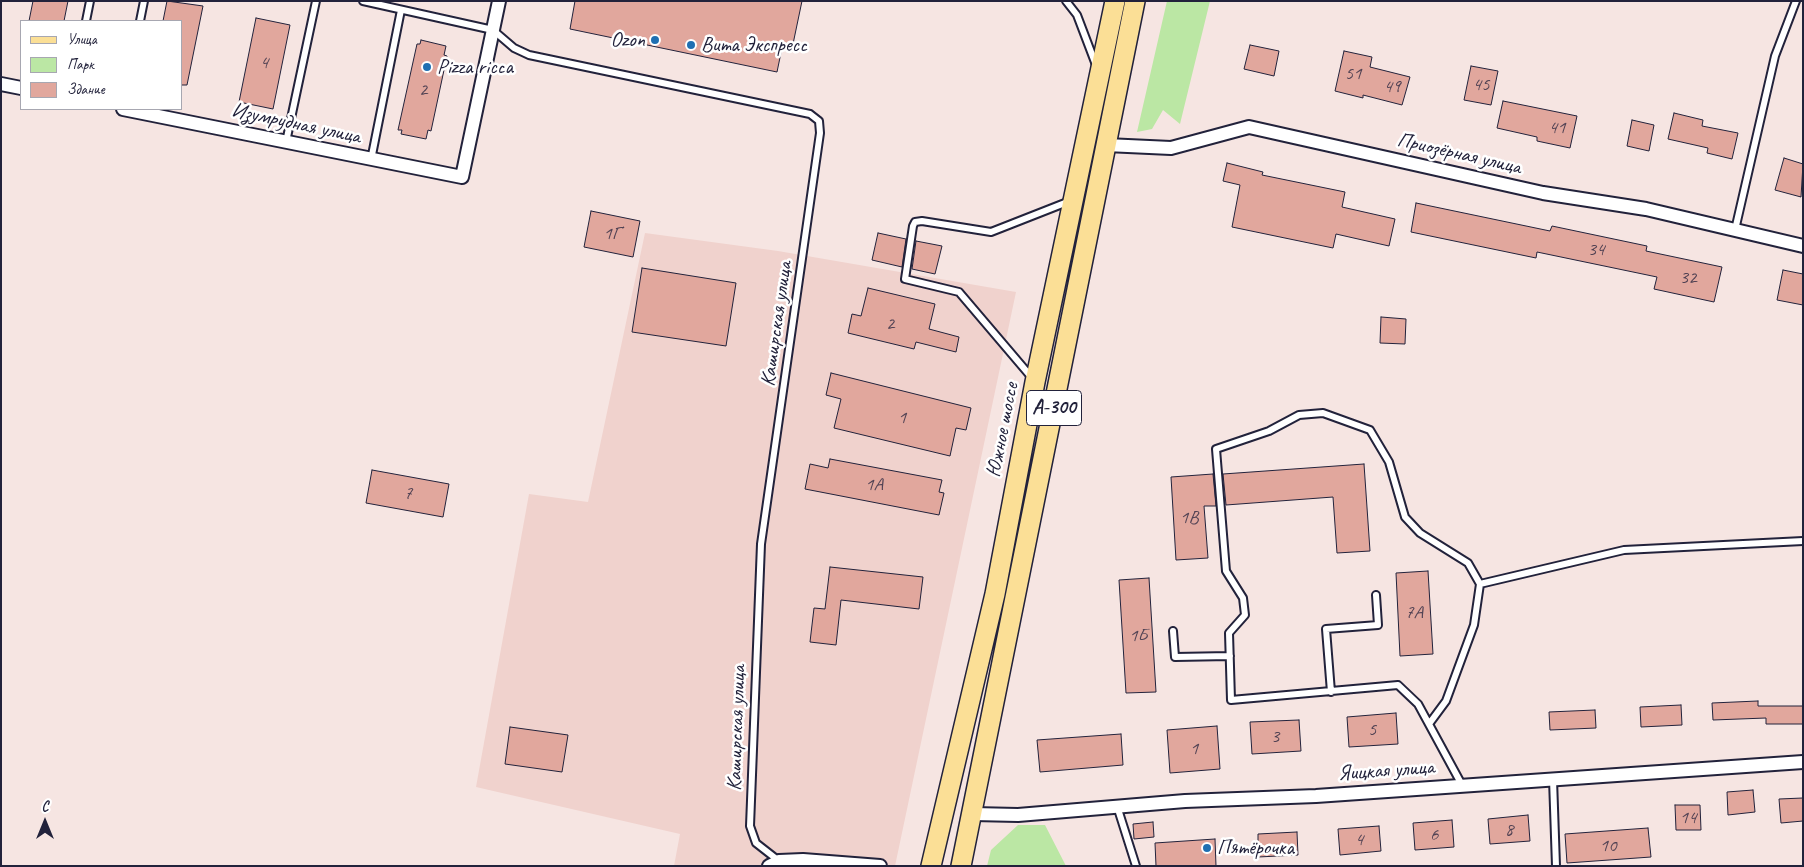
<!DOCTYPE html>
<html>
<head>
<meta charset="utf-8">
<style>
  body { margin:0 }
  #map { position:relative; width:1804px; height:867px; overflow:hidden; background:#f6e5e2; font-family:Caveat,sans-serif }
  canvas { display:block }
  .frame { position:absolute; inset:0; border:2px solid #22223b; pointer-events:none }
  .legend { position:absolute; left:20px; top:20px; width:162px; height:90px; box-sizing:border-box; background:#fff; border:1px solid #a7a7b1; margin:0; padding:6px 9px; list-style:none; font-size:15px; color:#22223b }
  .legend li { display:flex; align-items:center; gap:10px; height:25px }
  .legend b { width:25px; border:1px solid #a7a7b1 }
  .north { position:absolute; left:20px; top:797px; width:50px; height:50px; -webkit-text-stroke:4px #fff; paint-order:stroke; rotate:0deg; font-size:14px; font-weight:700; line-height:20px; text-align:center; color:#22223b }
  .north::after { content:''; display:block; margin:auto; width:18px; height:22px; background:#22223b; clip-path:polygon(50% 0,100% 100%,50% 72%,0 100%) }
</style>
</head>
<body>
<div id="map">
<canvas width="1804" height="867"></canvas>
<div class="frame"></div>
<ul class="legend">
<li><b style="height:6px;background:#fbdf96"></b>Улица</li>
<li><b style="height:14px;background:#bbe7a4"></b>Парк</li>
<li><b style="height:14px;background:#e1a79d"></b>Здание</li>
</ul>
<div class="north">С</div>
</div>
<script>
const g = document.querySelector('canvas').getContext('2d');
g.lineJoin = 'round';
function fill(path, color) {
  g.fillStyle = color;
  g.fill(path, 'evenodd');
}
function poly(rows) {
  const path = new Path2D();
  for (const r of rows) {
    path.moveTo(r[0], r[1]);
    for (let i = 2; i < r.length; i += 2) path.lineTo(r[i], r[i + 1]);
  }
  return path;
}
function stroke(path, color, width, dash) {
  g.strokeStyle = color;
  g.lineWidth = width;
  g.lineCap = dash ? 'butt' : 'round';
  g.setLineDash(dash || []);
  g.stroke(path);
}
function write(font, color, halo, rows, align = 'center') {
  g.font = font + ' Caveat,sans-serif';
  g.lineWidth = 5;
  g.setLineDash([]);
  g.textBaseline = 'middle';
  g.strokeStyle = halo;
  g.fillStyle = color;
  for (const [text, x, y, turn = 0] of rows) {
    g.save();
    g.translate(x, y);
    g.rotate((+turn || 0) * Math.PI / 180);
    g.textAlign = isNaN(turn) ? turn : align;
    if (halo) g.strokeText(text, 0, 0);
    g.fillText(text, 0, 0);
    g.restore();
  }
}
fill(poly([
  [645,233,778,251,1016,292,895,866,674,866,680,834,476,787,529,494,588,502]
]), '#f0d2cd');
fill(poly([
  [1167,1,1210,1,1180,124,1163,110,1152,129,1137,132],
  [1018,825,1045,825,1066,866,987,866,991,850]
]), '#bbe7a4');
const building = poly([
  [33,1,68,1,64,21,29,21,33,1],
  [167,1,203,6,187,85,181,85,181,21,163,21,167,1],
  [575,1,802,1,793,44,783,43,777,72,570,29,575,1],
  [256,18,290,25,273,109,239,102,256,18],
  [421,40,446,46,444,55,447,56,431,131,428,130,426,139,401,134,402,130,398,130,417,44,420,44,421,40],
  [1250,45,1279,51,1274,76,1244,69,1250,45],
  [1344,51,1372,57,1370,67,1410,77,1402,105,1363,95,1363,98,1335,91,1344,51],
  [1471,66,1498,71,1491,105,1464,100,1471,66],
  [1503,101,1577,116,1570,148,1537,141,1537,137,1497,128,1503,101],
  [1674,113,1703,120,1702,126,1738,133,1732,159,1707,153,1708,148,1668,139,1674,113],
  [1632,120,1654,125,1649,151,1627,146,1632,120],
  [1784,158,1803,164,1801,197,1775,190,1784,158],
  [1227,163,1263,172,1262,175,1345,192,1342,207,1395,219,1389,246,1336,234,1333,248,1232,227,1240,185,1223,181,1227,163],
  [1416,203,1550,231,1552,226,1647,246,1646,251,1722,267,1714,302,1654,289,1657,277,1537,252,1536,258,1411,232,1416,203],
  [591,211,640,221,633,257,584,247,591,211],
  [878,233,906,239,902,267,872,260,878,233],
  [916,241,942,246,935,274,912,269,916,241],
  [642,268,736,283,726,346,632,332,642,268],
  [1783,270,1803,274,1803,305,1777,300,1783,270],
  [868,288,935,304,929,329,959,337,956,352,916,342,914,349,848,333,852,314,861,316,868,288],
  [1381,317,1406,319,1405,344,1380,343,1381,317],
  [831,373,971,408,966,430,956,428,950,456,834,428,841,399,826,395,831,373],
  [830,459,942,480,939,492,944,493,939,515,805,489,810,464,828,468,830,459],
  [1364,464,1370,551,1337,553,1333,497,1226,505,1223,474,1364,464],
  [372,470,449,484,443,517,366,503,372,470],
  [1213,474,1216,506,1204,506,1208,558,1176,560,1171,477,1213,474],
  [830,567,923,577,919,609,841,600,836,645,810,642,814,608,825,609,830,567],
  [1428,571,1433,654,1400,656,1396,573,1428,571],
  [1149,578,1156,692,1126,693,1119,580,1149,578],
  [1758,701,1758,706,1803,706,1803,724,1766,724,1766,718,1713,720,1712,703,1758,701],
  [1681,705,1682,725,1641,727,1640,707,1681,705],
  [1595,710,1596,728,1550,730,1549,712,1595,710],
  [1396,713,1398,744,1349,747,1347,717,1396,713],
  [1299,720,1301,751,1252,754,1250,722,1299,720],
  [1217,726,1220,769,1170,773,1167,730,1217,726],
  [510,727,568,735,562,772,505,764,510,727],
  [1121,734,1123,765,1040,772,1037,740,1121,734],
  [1753,790,1755,812,1728,815,1727,792,1753,790],
  [1803,798,1803,821,1781,823,1779,799,1803,798],
  [1675,805,1700,805,1701,830,1676,830,1675,805],
  [1528,815,1530,841,1490,844,1488,819,1528,815],
  [1452,820,1454,847,1415,850,1413,823,1452,820],
  [1153,822,1154,837,1134,839,1133,824,1153,822],
  [1379,826,1381,851,1340,855,1338,829,1379,826],
  [1648,828,1651,857,1567,863,1565,834,1648,828],
  [1297,832,1298,855,1258,857,1258,834,1297,832],
  [1215,839,1216,866,1156,866,1155,843,1215,839]
]);
fill(building, '#e1a79d');
stroke(building, '#22223b', 1);
const lane = poly([
  [363,1,493,30,514,48,529,55,810,114,819,121,820,133,761,544,750,826,756,843,779,861],
  [1066,1,1077,15,1096,65],
  [86,21,90,1],
  [140,21,144,1],
  [286,142,316,1],
  [371,160,401,10],
  [1735,230,1775,56,1796,1],
  [1033,379,959,292,905,279,913,226,915,222,922,221,991,232,1070,201],
  [1480,584,1624,550,1803,541],
  [1173,631,1175,657,1230,656],
  [1331,692,1326,629,1378,625,1376,595],
  [1429,724,1446,701,1474,625,1480,584,1468,563,1420,533,1405,517,1389,462,1370,430,1323,413,1299,415,1269,431,1216,449,1226,571,1243,598,1245,615,1229,633,1231,700,1398,685,1418,704,1462,785],
  [1553,779,1556,866],
  [1117,806,1136,866]
]);
const street = poly([
  [1,84,21,88],
  [123,109,462,177,499,1],
  [1106,145,1171,148,1249,127,1543,193,1646,209,1803,246],
  [973,814,1018,815,1185,801,1316,796,1803,762],
  [769,866,779,861,803,860,880,866]
]);
const primary = poly([
  [931,866,995,594,1035,382,1115,1],
  [961,866,1135,1]
]);
stroke(lane, '#22223b', 10);
stroke(street, '#22223b', 16);
stroke(primary, '#22223b', 22);
stroke(lane, '#fff', 6);
stroke(street, '#fff', 12);
stroke(primary, '#fbdf96', 19);
for (const [x, y, r, color] of [
  [655,40,5,"#1f6fb2"],
  [691,45,5,"#1f6fb2"],
  [427,67,5,"#1f6fb2"],
  [1207,848,5,"#1f6fb2"]
]) {
  const dot = new Path2D();
  dot.arc(x, y, r, 0, 2 * Math.PI);
  g.fillStyle = color;
  g.fill(dot);
  stroke(dot, '#fff', 2);
}
write('19px', '#524354', null, [
  ["4",264,63],
  ["51",1353,74],
  ["45",1481,85],
  ["49",1392,87],
  ["2",423,90],
  ["41",1557,128],
  ["1Г",612,234],
  ["34",1596,250],
  ["32",1688,278],
  ["2",890,324],
  ["1",902,418],
  ["1А",874,485],
  ["7",408,494],
  ["1В",1189,518],
  ["7А",1414,613],
  ["1Б",1138,636],
  ["5",1372,730],
  ["3",1275,737],
  ["1",1194,749],
  ["14",1688,818],
  ["8",1509,830],
  ["6",1434,835],
  ["4",1359,840],
  ["10",1608,846]
]);
for (const [x, y, w] of [
  [1054,408,55]
]) {
  const box = new Path2D();
  box.roundRect(x - w / 2, y - 17.5, w, 35, 4);
  g.fillStyle = '#fff';
  g.fill(box);
  stroke(box, '#22223b', 1);
}
write('bold 20px', '#22223b', null, [
  ["А-300",1054,408]
]);
write('21px', '#22223b', '#fff', [
  ["Ozon",645,40,"right"],
  ["Вита Экспресс",701,45],
  ["Pizza ricca",437,67],
  ["Пятёрочка",1217,848]
], 'left');
write('21px', '#22223b', '#fff', [
  ["Изумрудная улица",296,124,12],
  ["Приозёрная улица",1459,154,13],
  ["Каширская улица",777,324,-82],
  ["Южное шоссе",1003,430,-79],
  ["Каширская улица",737,728,-88],
  ["Яицкая улица",1386,771,-4]
]);
</script>
</body>
</html>
